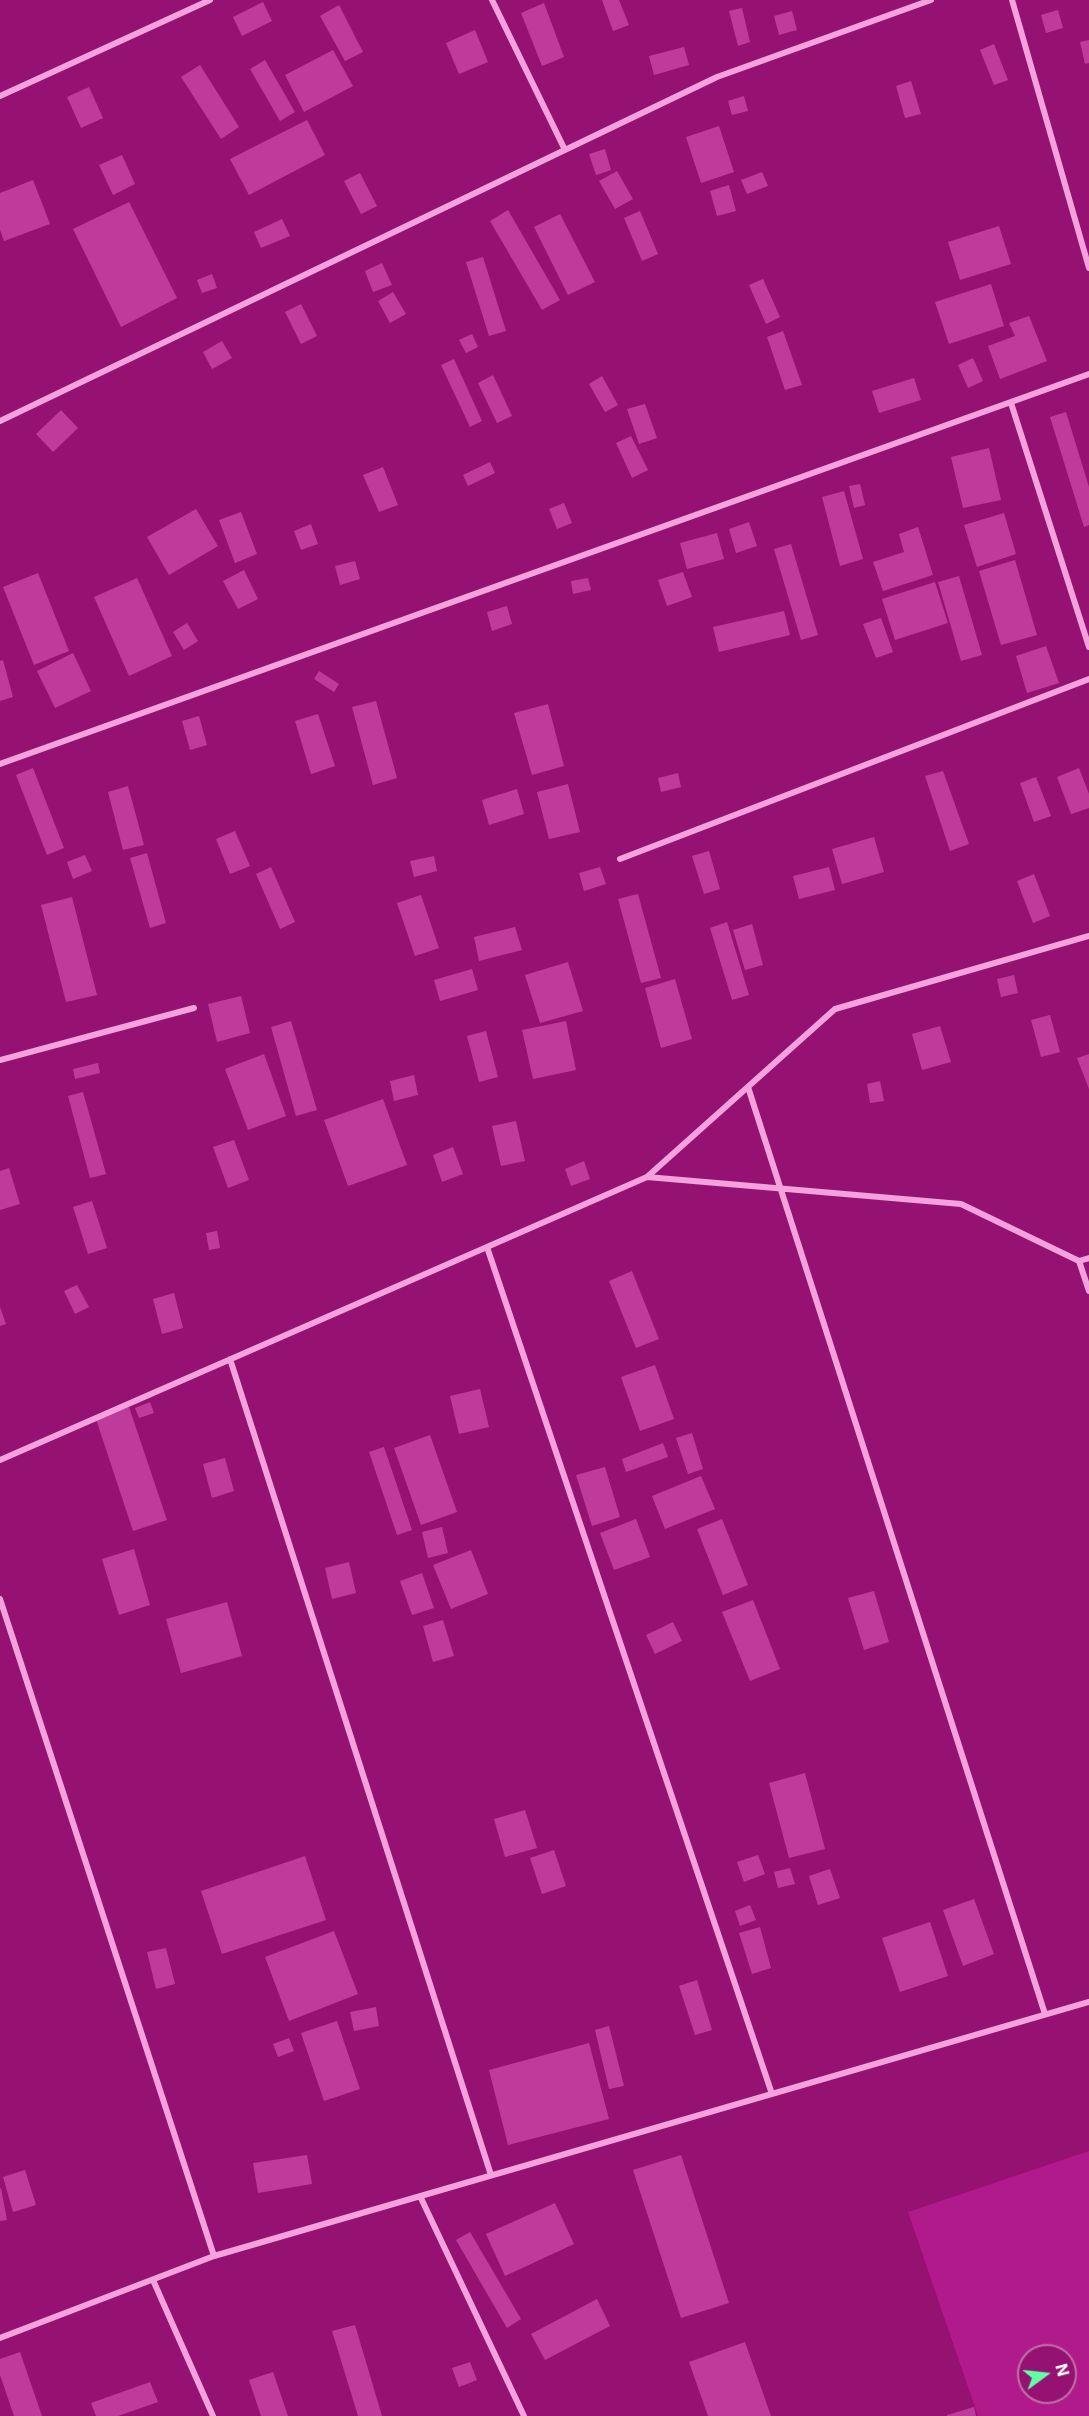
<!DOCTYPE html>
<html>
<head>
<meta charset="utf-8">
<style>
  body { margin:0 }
  #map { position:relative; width:1089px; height:2416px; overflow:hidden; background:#961272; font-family:Inter,sans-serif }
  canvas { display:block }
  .north { position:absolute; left:1017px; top:2344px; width:60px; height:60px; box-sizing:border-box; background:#961272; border:2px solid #c071aa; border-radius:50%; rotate:75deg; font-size:16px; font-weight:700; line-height:24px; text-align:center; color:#fff }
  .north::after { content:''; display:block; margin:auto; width:21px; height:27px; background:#64ffa5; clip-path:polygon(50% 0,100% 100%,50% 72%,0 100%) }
</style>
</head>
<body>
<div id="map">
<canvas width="1089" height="2416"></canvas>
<div class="north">N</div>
</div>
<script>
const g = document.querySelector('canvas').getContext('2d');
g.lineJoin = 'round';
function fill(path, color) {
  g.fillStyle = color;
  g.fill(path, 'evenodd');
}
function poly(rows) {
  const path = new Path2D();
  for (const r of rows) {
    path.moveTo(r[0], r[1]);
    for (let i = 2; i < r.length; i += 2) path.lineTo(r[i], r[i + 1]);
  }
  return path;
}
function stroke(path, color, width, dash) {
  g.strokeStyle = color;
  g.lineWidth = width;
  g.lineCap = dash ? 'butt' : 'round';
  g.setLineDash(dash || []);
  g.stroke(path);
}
fill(poly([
  [1089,2151,1089,2416,978,2416,908,2212],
  [1029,2356,1065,2356,1065,2392,1029,2392]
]), '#b01a8a');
fill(poly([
  [602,0,619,0,629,25,613,31],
  [263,2,272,21,242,36,233,17],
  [544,3,564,57,542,66,521,13],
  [339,5,363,52,345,61,320,16],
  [742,8,750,42,738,46,729,11],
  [1058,10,1063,28,1046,33,1041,15],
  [792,11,797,30,779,35,774,16],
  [475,30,488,62,459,74,446,43],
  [1089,40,1089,63,1085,64,1080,42],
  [994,44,1008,80,994,85,980,50],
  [684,47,689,65,654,75,649,56],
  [333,50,353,86,304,112,285,75],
  [265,60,295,112,280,121,250,69],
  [200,65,239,127,221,139,181,77],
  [911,81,921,114,905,118,896,86],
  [89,87,103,118,81,128,67,97],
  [744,96,748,111,732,115,728,101],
  [307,120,325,155,249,195,230,159],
  [719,126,734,172,701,183,686,137],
  [605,149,611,170,596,175,589,154],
  [122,155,135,184,113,195,99,165],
  [617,171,633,199,615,209,599,181],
  [762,172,768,186,747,194,741,180],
  [360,173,377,206,361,214,344,181],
  [33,180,50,224,4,241,0,230,0,193],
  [729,185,736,211,717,216,710,191],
  [129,202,177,298,121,327,73,229],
  [508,210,560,300,542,310,490,221],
  [640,211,658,254,642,261,624,218],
  [560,214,595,282,568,295,534,227],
  [282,219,290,236,261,248,254,232],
  [999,226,1011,264,960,280,948,242],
  [483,257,506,331,489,336,466,262],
  [382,263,392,285,373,292,365,271],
  [212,274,217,288,202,293,197,280],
  [763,279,780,317,766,324,749,285],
  [991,284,1004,326,949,344,935,302],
  [393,292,406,314,390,323,378,301],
  [301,304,317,336,301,344,285,312],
  [1029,316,1047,361,1000,379,988,346,1015,336,1009,323],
  [783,331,802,385,785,390,767,337],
  [472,334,478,347,466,353,459,340],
  [222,341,232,358,212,369,203,352],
  [973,358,983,381,968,388,958,365],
  [454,359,482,421,470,427,441,365],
  [493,375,512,416,497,423,478,383],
  [602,376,618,405,605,412,589,384],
  [914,378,921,400,879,413,872,391],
  [645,404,657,438,639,444,627,409],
  [61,410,78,428,53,452,36,434],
  [1066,412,1089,487,1089,525,1084,527,1050,417],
  [631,436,648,470,632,478,616,443],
  [989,448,1001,500,963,508,951,457],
  [490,462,495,473,468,486,463,475],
  [383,467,398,505,379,512,363,475],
  [860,484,865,505,854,508,849,486],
  [844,491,863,559,840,566,822,497],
  [564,503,572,523,557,529,549,509],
  [196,509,218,546,169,575,147,537],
  [241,512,257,554,235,563,219,520],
  [1004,513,1016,554,977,567,964,525],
  [749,522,757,546,736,553,729,529],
  [311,524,318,544,301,550,294,531],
  [918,527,933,575,883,591,873,562,904,552,899,534],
  [717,533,724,559,687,569,680,543],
  [791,544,818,635,801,640,774,549],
  [1015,560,1037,635,1001,645,979,571],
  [355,561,360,579,340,585,335,566],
  [244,570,258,599,238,609,223,581],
  [683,572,692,597,667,606,658,580],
  [38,573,69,651,34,665,3,587],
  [959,576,982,655,961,661,938,582],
  [137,578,172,656,129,676,94,597],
  [588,578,591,590,573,594,571,581],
  [935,582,948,623,895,640,882,599],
  [507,606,512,624,492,631,487,612],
  [784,611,790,635,719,652,713,627],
  [881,618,893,652,876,658,863,624],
  [187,623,198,641,184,650,173,632],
  [1046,646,1059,683,1027,693,1016,656],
  [73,653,91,691,55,708,37,671],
  [3,660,13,697,0,701,0,661],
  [319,671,339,684,334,692,314,679],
  [376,701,397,778,373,785,352,707],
  [548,704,564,766,532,775,514,713],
  [318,714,335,766,311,774,295,721],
  [199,716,207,745,190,750,182,721],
  [33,768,64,848,47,855,16,775],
  [1079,768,1089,794,1089,808,1071,814,1057,777],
  [943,771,969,844,950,851,925,776],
  [678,773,681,787,661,792,658,778],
  [1036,777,1051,816,1034,822,1020,783],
  [568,784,580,832,549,839,537,792],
  [128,786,144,845,123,850,108,792],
  [517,789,524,814,489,825,482,800],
  [235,831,250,866,230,874,216,839],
  [874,837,884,872,842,884,832,849],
  [709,851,720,889,704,894,692,856],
  [147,853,166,923,150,928,130,858],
  [85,855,92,871,73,879,67,862],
  [434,856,437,871,414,877,410,861],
  [271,867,295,922,280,929,256,874],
  [600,867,606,884,584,891,579,873],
  [829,867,835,890,799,899,793,876],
  [1034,874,1050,916,1033,923,1017,881],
  [638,894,661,978,641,983,618,899],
  [421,895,439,948,415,956,397,903],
  [72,897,97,995,66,1002,41,905],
  [727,922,749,995,732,1000,710,928],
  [752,924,763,965,745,970,733,930],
  [515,927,522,950,479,961,474,937],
  [568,962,583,1011,540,1023,525,975],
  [472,969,478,990,440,1001,434,980],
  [1014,975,1018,993,1001,997,997,979],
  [675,979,692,1039,661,1048,645,988],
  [241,996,250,1033,217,1042,208,1004],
  [1050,1015,1060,1052,1041,1057,1031,1020],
  [291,1021,317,1110,296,1116,271,1027],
  [566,1021,576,1070,533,1079,522,1030],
  [940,1026,951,1062,922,1070,912,1034],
  [486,1031,498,1077,479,1082,467,1036],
  [264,1054,286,1116,248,1130,225,1069],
  [1089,1054,1089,1089,1077,1058],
  [98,1063,100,1073,75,1079,73,1069],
  [414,1075,418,1095,394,1101,390,1081],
  [880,1081,884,1101,870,1103,867,1084],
  [83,1092,106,1174,90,1178,68,1096],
  [383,1099,407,1165,348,1186,324,1120],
  [516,1121,525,1161,501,1166,492,1126],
  [234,1140,249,1180,228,1188,213,1147],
  [453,1147,463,1174,442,1182,433,1155],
  [584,1161,590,1179,571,1186,565,1169],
  [9,1168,20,1204,0,1210,0,1171],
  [92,1201,107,1248,88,1254,73,1207],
  [217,1231,220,1248,209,1250,206,1233],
  [632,1271,659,1339,636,1348,609,1281],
  [77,1285,89,1307,75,1314,64,1291],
  [174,1293,183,1328,162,1334,153,1299],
  [0,1307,6,1324,0,1326],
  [655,1365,674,1419,640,1431,621,1377],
  [480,1389,489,1427,459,1434,450,1396],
  [150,1402,154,1413,139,1418,135,1408],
  [129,1407,167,1520,133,1531,96,1419],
  [692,1433,703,1469,688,1474,676,1438],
  [430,1435,457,1512,421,1525,394,1448],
  [663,1443,668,1457,626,1472,622,1459],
  [384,1447,412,1530,397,1535,369,1452],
  [225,1458,234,1491,212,1498,203,1464],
  [605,1467,620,1517,592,1526,576,1475],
  [701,1476,715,1509,665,1529,652,1496],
  [636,1519,650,1557,614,1570,600,1533],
  [722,1519,748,1585,723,1595,697,1529],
  [442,1527,448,1553,428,1558,422,1532],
  [134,1549,150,1605,119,1615,102,1559],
  [471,1550,488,1594,451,1609,433,1565],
  [349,1562,356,1593,332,1599,325,1568],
  [422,1573,434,1608,412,1615,400,1581],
  [874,1591,889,1642,864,1650,848,1598],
  [753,1600,780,1669,750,1681,722,1612],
  [227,1602,242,1656,181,1673,166,1619],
  [443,1620,454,1656,433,1662,423,1626],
  [673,1622,682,1641,655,1654,646,1635],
  [805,1773,825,1849,789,1858,769,1783],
  [525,1810,537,1848,505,1857,494,1819],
  [554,1850,566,1886,542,1894,530,1858],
  [758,1855,765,1874,744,1882,737,1862],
  [305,1856,326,1920,222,1954,201,1891],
  [790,1868,795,1884,778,1888,774,1872],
  [830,1869,840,1898,818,1905,809,1876],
  [974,1899,994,1954,963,1966,943,1910],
  [750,1905,756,1920,740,1926,735,1911],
  [930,1922,948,1976,900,1992,882,1938],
  [760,1927,771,1968,752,1974,739,1933],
  [334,1931,358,1994,289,2021,265,1957],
  [166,1948,175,1984,156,1989,147,1952],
  [697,1980,712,2030,695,2035,679,1986],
  [376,2007,379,2026,354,2031,350,2012],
  [337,2021,360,2089,324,2101,301,2033],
  [609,2026,624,2086,609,2089,595,2030],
  [289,2038,294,2051,278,2057,273,2044],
  [589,2043,609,2119,508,2145,489,2070],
  [307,2155,312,2184,258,2193,253,2163],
  [681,2155,729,2303,681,2318,633,2170],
  [25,2170,36,2205,13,2212,3,2177],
  [1,2188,7,2220,0,2221,0,2189],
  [555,2203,574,2244,505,2276,486,2234],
  [470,2232,521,2319,507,2328,456,2240],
  [597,2299,610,2326,545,2360,531,2334],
  [355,2325,382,2416,358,2416,332,2331],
  [745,2342,771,2416,708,2416,689,2362],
  [20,2352,42,2416,14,2416,0,2375,0,2359],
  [470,2362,477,2380,459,2387,452,2368],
  [273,2372,288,2416,261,2416,249,2380],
  [150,2382,158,2402,118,2416,96,2416,91,2403],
  [974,2407,976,2416,947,2416,947,2415]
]), '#be3b9c');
stroke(poly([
  [492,0,565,150],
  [1012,0,1089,268],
  [0,96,210,0],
  [1011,403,1089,647],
  [0,421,717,77,931,0],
  [0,764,1089,374],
  [620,859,1089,679],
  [0,1060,194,1008],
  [748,1087,1045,2014],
  [647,1177,961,1204,1079,1261,1089,1258],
  [487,1247,772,2094],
  [1079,1261,1089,1291],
  [230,1359,491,2175],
  [0,1460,647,1177,835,1009,1089,936],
  [0,1599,214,2256],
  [420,2196,524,2416],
  [153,2280,213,2416],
  [0,2338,214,2256,1089,2002]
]), '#f3a2de', 6);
</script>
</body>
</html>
